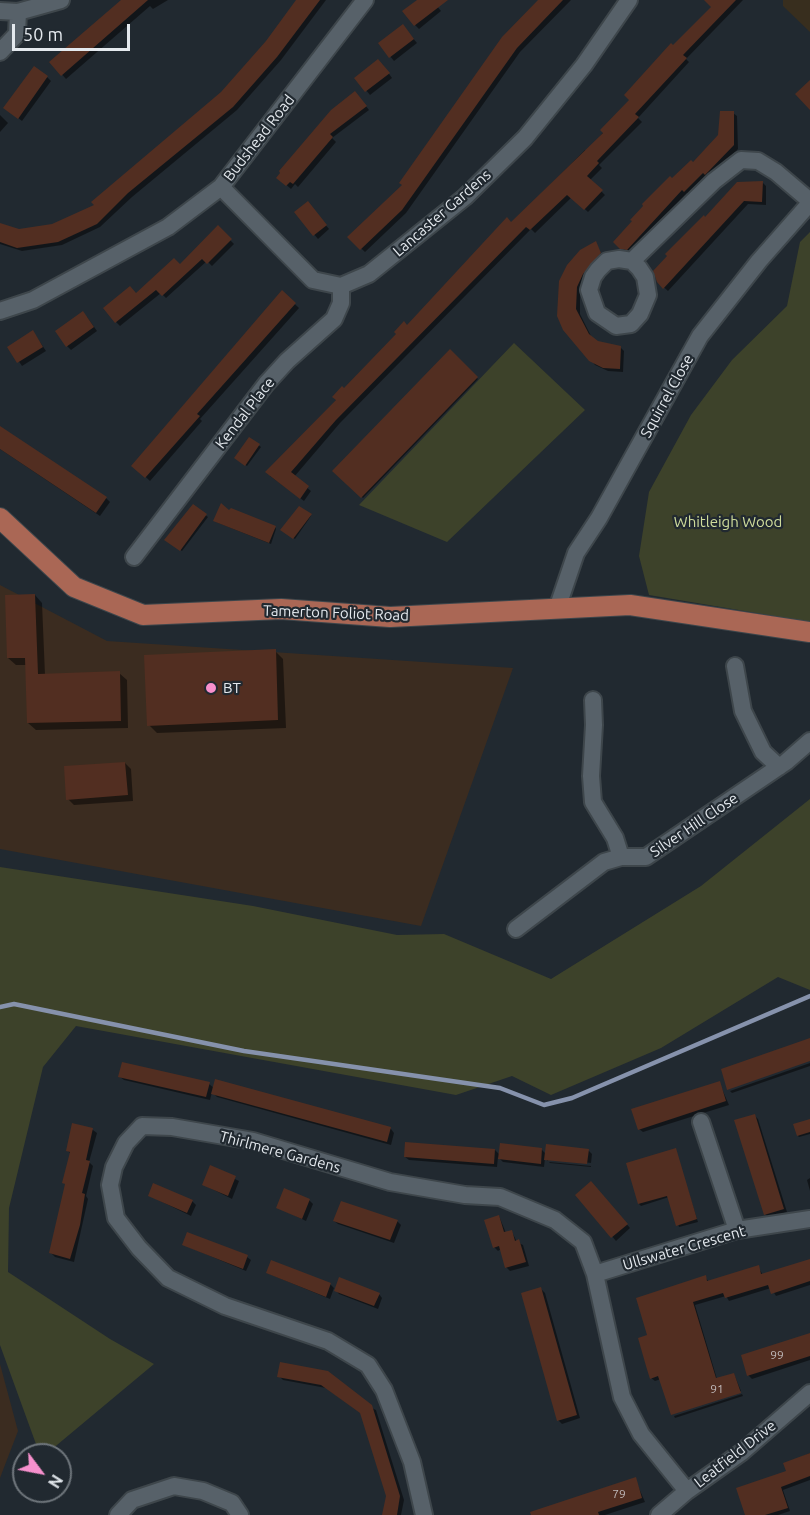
<!DOCTYPE html>
<html>
<head>
<meta charset="utf-8">
<style>
  body { margin:0 }
  #map { position:relative; width:810px; height:1515px; overflow:hidden; background:#212930; font-family:Ubuntu,sans-serif }
  canvas { display:block }
  .north { position:absolute; left:12px; top:1443px; width:60px; height:60px; box-sizing:border-box; background:#212930; border:2px solid #6f767c; border-radius:50%; rotate:122deg; font-size:16px; font-weight:700; line-height:24px; text-align:center; color:#e4e9ee }
  .north::after { content:''; display:block; margin:auto; width:21px; height:27px; background:#f790cd; clip-path:polygon(50% 0,100% 100%,50% 72%,0 100%) }
  .scale { position:absolute; left:12px; top:24px; width:118px; height:27px; box-sizing:border-box; border:3px solid #e4e9ee; border-top:0; padding-left:8px; font-size:18px; line-height:21px; white-space:nowrap; color:#e4e9ee; -webkit-text-stroke:4px #212930; paint-order:stroke }
</style>
</head>
<body>
<div id="map">
<canvas width="810" height="1515"></canvas>
<div class="north">N</div>
<div class="scale">50 m</div>
</div>
<script>
const g = document.querySelector('canvas').getContext('2d');
g.lineJoin = 'round';
function fill(path, color) {
  g.fillStyle = color;
  g.fill(path, 'evenodd');
}
function poly(rows) {
  const path = new Path2D();
  for (const r of rows) {
    path.moveTo(r[0], r[1]);
    for (let i = 2; i < r.length; i += 2) path.lineTo(r[i], r[i + 1]);
  }
  return path;
}
function stroke(path, color, width, dash) {
  g.strokeStyle = color;
  g.lineWidth = width;
  g.lineCap = dash ? 'butt' : 'round';
  g.setLineDash(dash || []);
  g.stroke(path);
}
function write(font, color, halo, rows, align = 'center') {
  g.font = font + ' Ubuntu,sans-serif';
  g.lineWidth = 4.5;
  g.setLineDash([]);
  g.textBaseline = 'middle';
  g.strokeStyle = halo;
  g.fillStyle = color;
  for (const [text, x, y, turn = 0] of rows) {
    g.save();
    g.translate(x, y);
    g.rotate((+turn || 0) * Math.PI / 180);
    g.textAlign = isNaN(turn) ? turn : align;
    if (halo) g.strokeText(text, 0, 0);
    g.fillText(text, 0, 0);
    g.restore();
  }
}
fill(poly([
  [0,585,107,641,513,668,421,926,0,849],
  [0,1364,18,1431,0,1478]
]), '#3b2c20');
fill(poly([
  [783,0,810,0,810,32,783,6]
]), '#382e1e');
fill(poly([
  [810,232,810,622,649,595,639,556,649,492,691,415,732,360,787,306,800,242],
  [514,343,585,410,447,542,359,505],
  [810,799,810,990,778,977,661,1048,551,1095,512,1076,456,1095,76,1026,43,1067,9,1208,8,1272,110,1339,154,1364,45,1455,40,1455,0,1345,0,867,253,906,397,935,444,934,551,979,701,886]
]), '#3d422a');
fill(poly([
  [122,0,168,0,153,9,150,6,66,79,51,62],
  [298,0,326,0,281,60,237,110,132,197,100,227,62,245,22,251,0,244,0,224,19,231,53,226,96,205,222,93,267,42],
  [420,0,432,0,441,11,419,29,415,25],
  [540,0,571,0,520,52,406,213,365,252,349,237,403,185],
  [710,0,743,0,686,59,689,62,638,118,642,122,599,165,602,168,590,180,605,195,588,212,572,197,535,233,531,229,340,423,294,477,311,491,304,501,270,476,344,391,585,150,587,152,673,47,713,7],
  [406,30,417,43,394,61,380,44],
  [382,64,392,78,370,95,356,78],
  [47,77,51,81,22,121,9,111],
  [359,97,369,110,332,138,336,142,298,187,295,184,291,189,282,181],
  [733,113,737,116,738,149,710,178,689,195,687,193,631,253,626,252,615,241,720,135],
  [0,115,8,123,0,132],
  [763,183,766,186,766,205,748,204,668,291,658,282,705,219],
  [311,207,329,229,318,239,296,213],
  [218,228,234,244,212,266,207,261,166,298,161,293,120,326,116,322,105,308,136,295,180,266],
  [595,242,603,257,586,277,580,292,580,314,592,338,597,342,620,347,624,351,623,372,608,371,595,365,559,316],
  [282,292,299,308,200,419,202,421,150,481,133,465],
  [87,317,97,331,71,350,67,346],
  [36,336,46,351,22,366,9,347],
  [450,351,478,379,363,498,334,471],
  [0,428,106,498,110,502,100,516,0,449],
  [250,439,261,447,247,466,236,458],
  [193,506,208,517,182,551,168,542],
  [311,516,295,539,283,531],
  [216,522,275,527,276,529,271,544],
  [35,595,42,603,45,675,119,673,127,680,128,728,36,730,28,723,26,665,16,665,8,658],
  [275,651,283,659,286,728,157,733,149,725],
  [125,763,131,769,133,801,74,805,68,799],
  [810,1063,810,1066,732,1093,730,1091],
  [120,1077,209,1084,214,1088,216,1080,391,1129,394,1133,391,1145,217,1097,212,1092,210,1100,124,1080],
  [719,1082,729,1105,643,1132,639,1129],
  [755,1116,758,1119,787,1212,769,1218,765,1214],
  [810,1120,810,1134,799,1137,798,1136],
  [74,1125,93,1130,97,1133,89,1162,93,1166,86,1196,88,1199,74,1262,55,1257,51,1253,67,1186,64,1183,71,1154,67,1150],
  [495,1150,500,1155,542,1150,547,1155,589,1151,592,1154,591,1163,548,1158,548,1161,545,1158,544,1167,503,1162,498,1157,497,1167,409,1160,405,1157],
  [675,1150,698,1222,679,1227,669,1197,641,1206,639,1204],
  [549,1162,591,1166,591,1167,550,1163],
  [211,1167,239,1181,232,1199,204,1185],
  [810,1178,810,1191,807,1180],
  [595,1187,630,1228,616,1241,577,1195],
  [150,1196,192,1201,196,1205,191,1216],
  [309,1200,313,1204,306,1221,277,1207],
  [499,1216,506,1233,512,1232,517,1242,523,1245,529,1266,510,1271,506,1267,501,1249,498,1251,494,1247],
  [334,1221,397,1221,401,1225,394,1243,338,1224],
  [184,1245,247,1257,251,1260,246,1271],
  [810,1260,810,1285,776,1296,771,1288,729,1301,726,1296,695,1305,717,1379,734,1374,741,1391,672,1414,661,1379,655,1381,651,1378,649,1336,705,1277,709,1282,758,1267,763,1275],
  [267,1273,330,1284,336,1290,379,1294,382,1298,378,1309,339,1294,334,1288,330,1299],
  [541,1289,545,1293,580,1418,562,1424,558,1420],
  [810,1335,810,1360,752,1379,748,1375],
  [281,1364,376,1410,404,1500,401,1515,384,1515,387,1496,362,1414,326,1388,283,1380,279,1376],
  [742,1394,743,1396,675,1418,674,1416],
  [810,1453,810,1480,783,1490,790,1511,778,1515,746,1515,787,1471,785,1464],
  [635,1479,645,1502,605,1515,557,1515]
]), '#0007');
stroke(poly([
  [0,1007,14,1004,244,1051,500,1088,544,1105,572,1098,810,996]
]), '#8692ac', 4.5);
fill(poly([
  [121,0,148,0,61,76,49,62],
  [296,0,320,0,277,57,233,107,128,193,97,224,58,242,17,248,0,242,0,223,19,229,52,224,94,205,91,202,221,92,266,41],
  [417,0,448,0,414,26,402,11],
  [538,0,563,0,517,48,402,210,360,250,347,237,402,185,399,183,502,37],
  [704,0,736,0,683,55,687,58,635,114,639,117,597,161,599,163,587,176,603,190,584,210,567,195,530,230,526,227,336,420,291,472,309,486,300,499,265,472,336,400,332,397,342,386,344,388,396,334,394,332,404,321,407,325,507,217,511,222,603,133,600,130,629,100,624,95,671,43,673,45,711,7],
  [403,24,414,39,389,58,378,43],
  [378,59,390,73,365,92,354,78],
  [34,66,48,76,18,119,3,108],
  [810,80,810,110,795,94],
  [355,91,367,106,330,134,333,137,293,184,290,182,286,186,276,178,280,173,279,171,331,110],
  [720,111,734,111,734,145,705,175,703,173,684,192,682,190,627,250,620,249,613,242,632,221,630,220,643,206,642,204,670,176,672,178,691,160,693,162,718,135],
  [763,181,762,202,744,201,663,289,657,282,653,271,667,256,665,254,704,215,705,217,737,182],
  [308,201,327,225,313,236,294,212],
  [218,225,232,239,207,264,202,259,162,296,156,290,115,323,103,308,130,286,136,293,174,258,180,264],
  [596,241,601,253,583,274,577,287,576,309,589,334,598,341,621,346,620,369,603,368,589,361,563,330,557,316,559,281,567,265,580,250],
  [282,290,296,303,197,414,200,416,145,478,131,466],
  [83,311,94,327,66,347,55,331],
  [33,330,43,347,17,363,7,347],
  [450,349,478,377,361,498,332,471],
  [0,426,107,497,96,513,0,449],
  [249,437,260,444,245,466,234,458],
  [221,503,229,510,231,508,276,526,269,543,213,521],
  [193,504,207,514,180,551,164,540],
  [299,506,312,514,293,539,280,530],
  [35,594,38,674,120,671,121,721,27,723,25,658,7,658,5,595],
  [276,649,278,720,147,726,144,655],
  [125,762,128,795,66,800,64,766],
  [810,1038,810,1061,727,1090,721,1069],
  [122,1062,210,1082,206,1097,118,1077],
  [215,1079,391,1127,387,1142,211,1094],
  [720,1081,726,1101,638,1130,631,1109],
  [755,1114,784,1209,764,1215,734,1120],
  [810,1119,810,1132,797,1136,793,1124],
  [72,1123,93,1128,86,1160,90,1161,82,1193,85,1194,80,1225,70,1259,49,1253,65,1184,62,1183,70,1152,66,1151],
  [405,1142,495,1149,494,1164,404,1157],
  [500,1143,542,1148,541,1164,498,1159],
  [546,1144,589,1149,587,1164,544,1160],
  [676,1148,697,1219,676,1226,667,1196,638,1204,626,1163],
  [210,1165,236,1176,228,1196,202,1185],
  [591,1181,628,1224,611,1238,575,1195],
  [153,1183,193,1200,187,1213,148,1196],
  [284,1188,310,1199,302,1219,276,1208],
  [341,1201,398,1220,390,1240,333,1221],
  [499,1215,504,1232,512,1230,515,1241,519,1239,526,1262,505,1268,499,1246,493,1248,484,1220],
  [187,1232,248,1255,243,1269,182,1245],
  [810,1259,810,1281,771,1294,768,1285,725,1298,723,1293,693,1302,716,1378,734,1373,741,1393,671,1415,658,1376,650,1379,646,1366,638,1338,647,1335,636,1298,706,1275,707,1281,759,1265,761,1274],
  [271,1260,331,1283,326,1297,266,1273],
  [339,1277,380,1293,374,1306,334,1291],
  [541,1287,577,1415,557,1421,521,1293],
  [810,1333,810,1356,747,1376,741,1355],
  [280,1362,328,1371,372,1405,400,1496,397,1515,382,1515,386,1496,360,1413,321,1385,277,1377],
  [810,1453,810,1476,781,1487,788,1508,765,1515,745,1515,736,1488,786,1471,783,1463],
  [636,1477,642,1498,598,1512,599,1515,531,1515,530,1512]
]), '#522e21');
const minor = poly([
  [0,11,18,12,61,0],
  [0,52,17,34,18,12],
  [221,187,313,280,341,286,369,274,465,197,525,138,584,65,629,0],
  [619,259,632,261,639,268,645,277,648,295,640,314,631,324,616,326,597,313,589,290,593,277,598,270,607,261,619,259],
  [632,261,714,181,741,160,758,161,776,172,810,201],
  [0,311,33,300,168,227,221,187,365,0],
  [134,557,266,384,287,361,334,319,341,303,341,286],
  [557,609,576,553,599,518,700,336,759,261,810,203],
  [735,666,743,711,763,752,779,767],
  [593,700,594,725,591,776,593,802,615,838,621,857],
  [516,929,604,862,621,857,646,857,786,762,810,741],
  [701,1122,737,1230],
  [595,1274,737,1230,810,1219],
  [118,1515,132,1500,174,1486,203,1491,232,1503,240,1515],
  [424,1515,412,1462,384,1390,368,1365,328,1341,225,1306,168,1278,139,1248,116,1218,110,1185,114,1167,126,1143,142,1126,172,1127,253,1141,390,1182,465,1195,500,1197,555,1220,583,1242,595,1274,622,1397,641,1434,687,1491],
  [659,1515,687,1491,742,1452,810,1393]
]);
const major = poly([
  [0,518,74,587,143,615,281,609,390,617,630,605,810,632]
]);
stroke(minor, '#3e464b', 20);
stroke(major, '#3e464b', 22);
stroke(minor, '#576169', 16);
stroke(major, '#aa6755', 20);
for (const [x, y, r, color] of [
  [211,688,6,"#f790cd"]
]) {
  const dot = new Path2D();
  dot.arc(x, y, r, 0, 2 * Math.PI);
  g.fillStyle = color;
  g.fill(dot);
  stroke(dot, '#212930', 2);
}
write('12px', '#c0babb', null, [
  ["99",777,1355],
  ["91",717,1389],
  ["79",619,1494]
]);
write('15px', '#e4e9ee', '#212930', [
  ["Budshead Road",259,138,-52],
  ["Lancaster Gardens",442,213,-41],
  ["Squirrel Close",667,396,-61],
  ["Kendal Place",245,413,-52],
  ["Tamerton Foliot Road",336,613,2],
  ["Silver Hill Close",694,825,-34],
  ["Thirlmere Gardens",280,1152,15],
  ["Ullswater Crescent",684,1248,-16],
  ["Leatfield Drive",735,1454,-38]
]);
write('15px', '#cfdc9b', '#212930', [
  ["Whitleigh Wood",728,522]
]);
write('15px', '#e4e9ee', '#212930', [
  ["BT",223,688]
], 'left');
</script>
</body>
</html>
